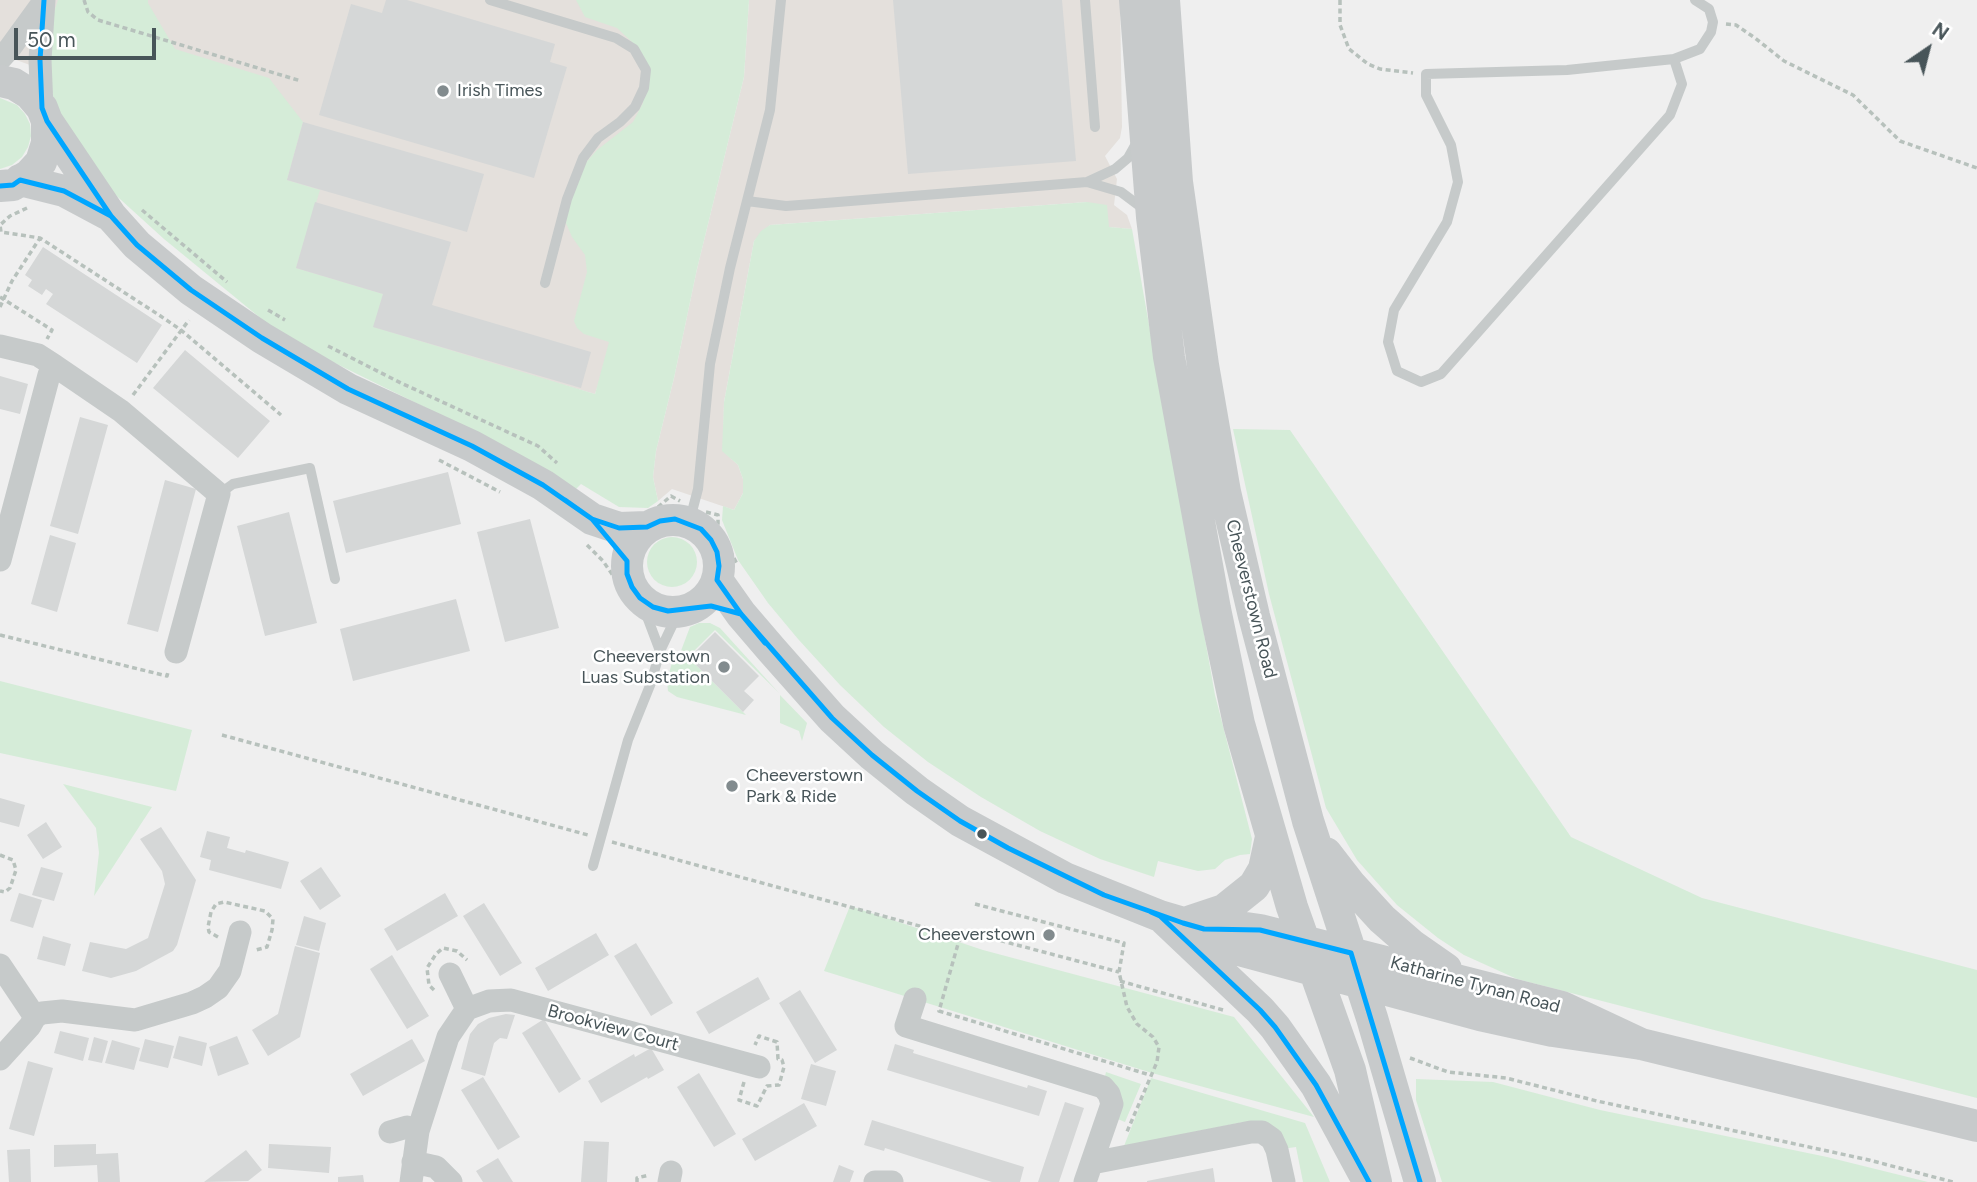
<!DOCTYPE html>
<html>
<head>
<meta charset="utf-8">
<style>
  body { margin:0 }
  #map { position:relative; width:1977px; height:1182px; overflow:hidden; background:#efefef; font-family:Figtree,sans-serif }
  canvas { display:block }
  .north { position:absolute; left:1893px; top:14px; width:70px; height:70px; -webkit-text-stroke:5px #fff; paint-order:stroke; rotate:35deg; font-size:19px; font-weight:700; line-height:28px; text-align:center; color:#485559 }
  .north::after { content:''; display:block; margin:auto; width:24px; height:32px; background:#485559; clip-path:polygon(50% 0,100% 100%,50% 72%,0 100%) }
  .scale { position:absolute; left:14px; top:28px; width:142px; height:32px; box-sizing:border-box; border:4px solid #485559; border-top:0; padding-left:9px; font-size:21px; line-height:24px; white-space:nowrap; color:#485559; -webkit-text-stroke:5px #fff; paint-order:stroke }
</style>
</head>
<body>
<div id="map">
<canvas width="1977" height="1182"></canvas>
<div class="north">N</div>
<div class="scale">50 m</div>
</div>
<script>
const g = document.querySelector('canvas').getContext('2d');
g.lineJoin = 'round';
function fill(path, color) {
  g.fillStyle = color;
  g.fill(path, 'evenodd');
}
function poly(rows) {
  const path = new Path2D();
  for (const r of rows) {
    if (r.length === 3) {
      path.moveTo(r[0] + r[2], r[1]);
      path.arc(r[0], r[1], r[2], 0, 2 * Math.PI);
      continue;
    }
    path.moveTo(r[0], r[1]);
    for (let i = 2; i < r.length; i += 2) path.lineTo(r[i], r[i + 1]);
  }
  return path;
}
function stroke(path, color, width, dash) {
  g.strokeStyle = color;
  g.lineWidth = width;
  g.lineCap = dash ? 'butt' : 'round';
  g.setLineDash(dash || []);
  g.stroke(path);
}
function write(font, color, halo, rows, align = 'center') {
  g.font = font + ' Figtree,sans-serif';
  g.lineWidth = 5;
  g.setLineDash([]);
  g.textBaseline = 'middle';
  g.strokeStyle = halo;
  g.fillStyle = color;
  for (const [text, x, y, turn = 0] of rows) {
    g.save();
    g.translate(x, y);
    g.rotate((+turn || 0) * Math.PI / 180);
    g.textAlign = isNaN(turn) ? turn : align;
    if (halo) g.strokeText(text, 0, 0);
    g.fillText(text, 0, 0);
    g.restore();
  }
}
fill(poly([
  [0,0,578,0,656,45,617,329,595,394,268,299,68,79,0,54],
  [749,0,1120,0,1122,127,1120,138,1105,156,1117,179,1114,205,1127,215,1132,229,1109,227,1087,202,770,225,754,241,724,402,723,451,738,465,743,479,743,493,734,510,672,489,658,501,653,477,656,451,674,378,697,269,744,77]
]), '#e4e0dc');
fill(poly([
  [58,0,148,0,148,3,175,49,269,78,303,122,287,180,320,190,296,268,383,294,374,327,595,394,609,342,584,334,577,328,574,321,587,272,585,255,572,237,566,223,569,204,583,166,597,150,633,122,643,103,644,58,632,42,617,28,585,17,576,0,749,0,744,77,697,269,674,378,656,451,653,477,658,501,648,508,619,507,581,484,576,489,475,432,286,339,164,239,88,170,77,153,53,96,50,82,51,21],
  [0,98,17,105,25,114,30,124,31,136,28,147,22,157,12,165,0,169],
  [1087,202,1107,205,1109,227,1132,229,1215,695,1252,839,1250,854,1240,855,1225,860,1215,869,1198,871,1158,861,1154,877,1100,859,1040,831,981,797,928,762,884,727,840,685,798,639,768,603,738,560,722,520,723,506,734,510,743,493,743,479,738,465,722,451,724,402,754,241,761,231,770,225],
  [1233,429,1290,430,1571,837,1702,898,1977,970,1977,1098,1517,979,1464,955,1438,938,1397,905,1357,860,1326,808,1269,594],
  [672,562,25],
  [699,623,710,623,720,628,779,693,715,630,688,657,746,715,677,697,668,691,667,681,674,655,679,656,690,627],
  [0,681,192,730,176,791,0,753],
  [780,695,807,723,802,741,799,731,780,723],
  [63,784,152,807,94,896,99,853,96,828],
  [850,906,983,950,1234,1017,1314,1117,1152,1073,824,971],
  [1106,1072,1141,1084,1125,1122,1115,1118,1103,1085],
  [1151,1078,1305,1123,1330,1182,1303,1182,1296,1147,1282,1149,1245,1129,1244,1122,1124,1146],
  [1416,1079,1493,1082,1600,1110,1827,1157,1928,1182,1442,1182,1416,1100]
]), '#d5ecd8');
fill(poly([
  [386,0,407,0,555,44,550,62,567,67,534,178,319,115,351,4,382,13],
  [893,0,1062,0,1076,161,908,174],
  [303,122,484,174,467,232,287,180],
  [315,202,451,242,432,305,591,352,581,388,373,327,383,294,296,268],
  [43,247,162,325,137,363,46,304,53,294,46,289,42,295,28,286,32,280,25,275],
  [185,350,270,421,238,458,153,388],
  [0,376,28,384,20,414,0,409],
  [80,417,108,425,78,534,50,526],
  [448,472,461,524,346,553,333,501],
  [165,480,196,489,158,632,127,624],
  [289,512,317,623,265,636,237,526],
  [530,519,559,628,505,642,477,532],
  [50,535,76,543,57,612,31,604],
  [456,599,470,651,353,681,340,629],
  [715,632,759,676,744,691,754,700,743,712,689,658],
  [0,798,25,805,19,827,0,822],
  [46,822,62,847,43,859,27,835],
  [161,827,196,880,177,945,173,951,136,971,111,978,82,971,90,942,126,949,148,938,165,884,162,871,140,839],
  [207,831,230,837,227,848,245,853,246,850,289,862,281,889,209,870,211,860,200,857],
  [41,867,63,873,54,901,32,895],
  [321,867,341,896,320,910,300,881],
  [19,893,42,900,33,928,10,921],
  [445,893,458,916,397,951,384,929],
  [484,903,522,963,500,976,463,916],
  [304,916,326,923,319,951,296,945],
  [596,933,609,955,548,991,535,968],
  [43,936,71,944,65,966,37,959],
  [636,943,673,1003,651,1016,614,956],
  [295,946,320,953,300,1037,268,1056,252,1030,278,1014],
  [392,955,429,1016,407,1029,370,969],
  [758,977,770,999,709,1034,696,1012],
  [800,990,837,1050,815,1063,779,1003],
  [506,1014,515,1015,507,1039,500,1038,494,1043,485,1076,461,1069,470,1034,478,1024,489,1018],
  [544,1019,581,1079,559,1093,522,1033],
  [60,1031,89,1038,83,1061,54,1053],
  [179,1036,207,1043,202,1066,173,1058],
  [237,1036,249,1064,218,1076,209,1047],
  [94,1037,108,1041,102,1063,88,1060],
  [145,1039,174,1046,168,1068,139,1061],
  [412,1039,425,1061,363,1096,350,1074],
  [112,1040,140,1048,134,1070,105,1063],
  [895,1044,914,1050,913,1053,1027,1088,1028,1085,1047,1091,1039,1116,887,1070],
  [651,1048,664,1070,648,1079,647,1077,601,1103,588,1081,634,1054,635,1057],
  [28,1061,53,1068,34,1136,9,1129],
  [811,1064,836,1071,826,1106,801,1099],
  [699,1073,736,1134,714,1147,677,1087],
  [483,1077,520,1137,498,1150,461,1090],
  [1065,1102,1084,1108,1060,1179,1059,1182,1038,1182],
  [804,1103,817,1126,755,1161,742,1139],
  [872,1120,1024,1167,1020,1182,992,1182,885,1148,884,1151,864,1145],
  [584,1141,609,1142,607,1182,581,1182],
  [96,1144,96,1154,118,1153,120,1182,98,1182,97,1165,54,1167,54,1145],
  [269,1144,331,1147,329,1173,268,1168],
  [30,1149,31,1182,9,1182,7,1150],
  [246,1150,262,1170,248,1181,204,1182],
  [498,1158,513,1182,483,1182,476,1171],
  [839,1165,854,1171,850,1182,833,1182],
  [1213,1168,1215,1182,1147,1182,1147,1181],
  [363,1175,364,1182,338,1182,338,1177]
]), '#d5d7d7');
stroke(poly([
  [84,0,88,12,98,20,301,81],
  [1340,0,1340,25,1349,49,1368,64,1380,69,1413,73],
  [1726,24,1736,25,1755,38,1784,61,1853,95,1900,141,1977,168],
  [27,208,10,216,0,225,1,232,40,238,159,315,181,330,281,415],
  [142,210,227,282],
  [0,297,52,330,47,339],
  [0,307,12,281,40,238],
  [268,310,285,320],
  [328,346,401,383,538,446,557,463],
  [133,395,189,320],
  [439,460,500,492],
  [658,507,671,496,680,501],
  [706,512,718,515,718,528,737,564],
  [587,545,603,561,625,593],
  [0,635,167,676,168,672],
  [222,735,588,835],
  [612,842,960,937,966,939,968,932,1119,972],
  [0,855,13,860,16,870,10,888,5,892,0,891],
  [975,904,1124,943,1119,972,1127,1007,1137,1024,1153,1037,1159,1047,1157,1062,1126,1134],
  [218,937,209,932,208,927,211,912,216,904,224,902,265,911,273,919,272,930,267,947,256,950],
  [960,937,939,1011,1150,1075],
  [1120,981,1223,1010],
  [434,990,429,985,427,968,436,954,443,948,457,951,467,960],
  [1410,1058,1448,1072,1506,1078,1597,1101,1869,1160,1953,1182],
  [744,1082,739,1100,757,1106,767,1086,779,1085,784,1067,782,1060,778,1059,777,1042,759,1036,755,1045],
  [637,1182,637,1178,649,1175]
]), '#b7c1bc', 3.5, [5, 3.5]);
stroke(poly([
  [490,0,616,38,634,49,646,70,644,88,635,107,620,122,598,138,583,158,567,199,545,283],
  [1085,0,1095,127],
  [1674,59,1682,84,1670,115,1441,374,1421,382,1397,371,1388,342,1394,310,1447,222,1458,182,1451,145,1426,95,1426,74,1567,70,1674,59,1700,49,1711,32,1713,22,1709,9,1695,0],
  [1087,182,1115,169,1128,158,1137,142],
  [747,201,786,206,813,204,1087,182,1121,192,1145,210],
  [219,494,233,484,310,468,335,579],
  [689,523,698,489,710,364,730,268,770,110,781,0],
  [640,598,660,651],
  [593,866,628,740,651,683,660,651,679,611]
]), '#c6caca', 10);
stroke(poly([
  [0,59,10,48,42,4],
  [42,108,40,60,44,0],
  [0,346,38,355,55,366,121,411,219,494,176,652],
  [0,560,49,375,55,366],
  [0,965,35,1017],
  [450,974,467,1009],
  [915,999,906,1026,1103,1087,1109,1094,1112,1104,1085,1182],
  [0,1059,30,1026,35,1017,42,1013,62,1011,135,1020,192,1003,205,997,218,988,230,971,240,932],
  [390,1132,407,1127,418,1131],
  [413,1162,436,1167,451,1182],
  [1092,1163,1251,1132,1262,1132,1272,1139,1277,1150,1284,1182],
  [411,1182,418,1131,448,1037,467,1009,489,1001,511,1000,759,1067],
  [669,1182,671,1172],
  [875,1182,892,1182]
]), '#c6caca', 23);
stroke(poly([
  [1135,0,1152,217,1169,357,1215,609,1239,724,1292,907,1350,1070,1376,1182],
  [1164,0,1177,182,1203,365,1225,492,1254,616,1308,821,1372,1018,1420,1182],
  [0,81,14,84,30,94,42,108,47,121,47,143,41,162,29,175,13,185,0,186],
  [47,121,111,216,137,245,191,290,262,338,348,389,472,446,543,485,592,519,619,528,647,527],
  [20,180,64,191,107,214],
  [673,566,46],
  [717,580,741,614,771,649,832,718,872,755,917,791,960,821,1065,878,1160,916,1204,929,1246,928,1260,930,1562,1007,1641,1044],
  [1326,853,1350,884,1382,919,1413,946,1446,969],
  [1165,920,1260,1010,1275,1027,1316,1085,1363,1172],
  [1191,921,1224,910,1254,886,1264,869,1271,837],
  [1204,929,1232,948,1480,1015,1553,1031,1641,1044,1977,1126]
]), '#c7cacb', 32);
stroke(poly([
  [44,0,40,60,42,108,47,121,111,216,137,245,191,290,262,338,348,389,472,446,543,485,592,519,619,528,647,527,660,521,675,519,701,529,711,540,717,552,719,566,717,580,741,614,832,718,872,755,917,791,960,821,1008,848,1104,895,1183,923,1204,929,1260,930,1351,953,1420,1182],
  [0,186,13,185,20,180,64,191,111,216,120,226],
  [565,500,592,519,627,561,627,574,632,587,640,598,653,607,668,611,711,606,741,614,765,643],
  [1151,912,1160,916,1260,1010,1275,1027,1316,1085,1369,1182]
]), '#00a6ff', 5);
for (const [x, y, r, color] of [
  [443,91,7,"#828b8e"],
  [724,667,7,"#828b8e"],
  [732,786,7,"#828b8e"],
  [982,834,6,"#485559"],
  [1049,935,7,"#828b8e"]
]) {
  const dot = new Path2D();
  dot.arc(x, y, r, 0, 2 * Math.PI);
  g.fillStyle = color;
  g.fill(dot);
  stroke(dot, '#fff', 2.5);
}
write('18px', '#485559', '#fff', [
  ["Irish Times",457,91],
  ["Cheeverstown",710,657,"right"],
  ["Luas Substation",710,678,"right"],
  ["Cheeverstown",746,776],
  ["Park & Ride",746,797],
  ["Cheeverstown",1035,935,"right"]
], 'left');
write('18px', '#485559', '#fff', [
  ["Cheeverstown Road",1251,599,76],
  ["Katharine Tynan Road",1475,985,15],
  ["Brookview Court",613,1028,15]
]);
</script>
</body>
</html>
